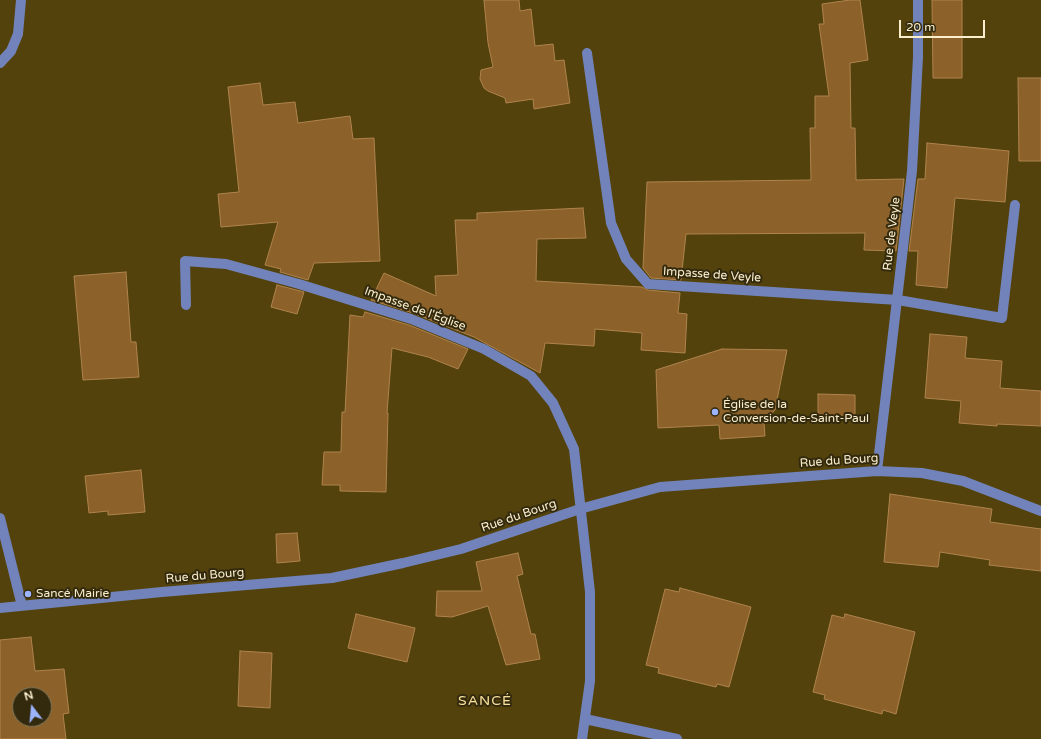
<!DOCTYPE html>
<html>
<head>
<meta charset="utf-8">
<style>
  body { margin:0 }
  #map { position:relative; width:1041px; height:739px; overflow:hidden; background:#53420c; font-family:"Varela Round",sans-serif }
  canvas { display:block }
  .north { position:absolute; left:12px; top:687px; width:40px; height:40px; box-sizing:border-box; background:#332a0e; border:1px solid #83785a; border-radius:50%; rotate:344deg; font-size:11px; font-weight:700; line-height:16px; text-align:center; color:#faeecd }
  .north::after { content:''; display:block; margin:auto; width:14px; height:18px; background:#9cb4fd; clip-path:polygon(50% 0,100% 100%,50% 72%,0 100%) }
  .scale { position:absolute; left:899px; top:20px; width:86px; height:18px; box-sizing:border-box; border:2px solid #faeecd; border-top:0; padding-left:5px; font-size:12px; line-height:14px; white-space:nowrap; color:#faeecd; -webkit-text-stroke:3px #332a0e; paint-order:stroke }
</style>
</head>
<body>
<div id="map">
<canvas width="1041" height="739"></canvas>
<div class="north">N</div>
<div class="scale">20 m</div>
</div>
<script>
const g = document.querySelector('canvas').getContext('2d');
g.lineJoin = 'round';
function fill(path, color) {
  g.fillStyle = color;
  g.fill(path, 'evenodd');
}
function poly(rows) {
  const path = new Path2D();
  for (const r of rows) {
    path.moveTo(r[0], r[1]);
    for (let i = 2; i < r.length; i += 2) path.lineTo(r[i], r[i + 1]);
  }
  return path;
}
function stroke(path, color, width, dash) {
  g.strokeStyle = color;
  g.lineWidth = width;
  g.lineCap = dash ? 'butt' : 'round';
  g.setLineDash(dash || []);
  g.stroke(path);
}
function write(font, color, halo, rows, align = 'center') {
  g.font = font + ' "Varela Round",sans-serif';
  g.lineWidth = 4;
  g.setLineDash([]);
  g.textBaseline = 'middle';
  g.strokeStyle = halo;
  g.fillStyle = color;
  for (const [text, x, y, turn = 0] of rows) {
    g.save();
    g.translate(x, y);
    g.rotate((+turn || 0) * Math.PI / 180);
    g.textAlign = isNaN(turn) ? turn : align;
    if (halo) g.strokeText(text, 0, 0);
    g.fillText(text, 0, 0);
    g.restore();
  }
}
const building = poly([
  [484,0,519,0,520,11,531,9,535,46,553,44,555,61,564,60,570,103,534,109,533,99,506,103,505,98,488,91,484,88,480,79,481,70,493,67,488,43,484,0],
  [850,0,860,0,868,60,850,63,851,128,855,128,856,180,904,179,896,251,864,250,865,233,686,234,681,280,651,278,643,268,647,182,811,180,810,128,815,128,815,96,829,96,819,24,824,24,822,4,850,0],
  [932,0,962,0,962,78,933,78,932,0],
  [1018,78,1041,78,1041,161,1019,161,1018,78],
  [260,83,263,105,295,102,298,123,350,116,353,139,374,138,380,261,314,263,308,280,280,272,281,269,265,265,278,222,221,227,218,194,239,192,228,87,260,83],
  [927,143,1009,151,1005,202,955,198,947,288,916,285,918,251,909,251,918,179,925,179,927,143],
  [583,208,586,238,537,239,536,281,642,287,648,290,680,293,678,313,687,314,685,353,641,350,642,333,595,329,594,346,545,343,540,373,474,337,413,313,371,300,384,273,436,296,435,276,458,275,455,220,477,220,477,213,583,208],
  [126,272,131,342,136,342,139,377,83,380,74,276,126,272],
  [277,285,304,292,297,314,271,307,277,285],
  [365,312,409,325,468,349,458,369,428,357,392,348,387,413,388,413,386,492,340,491,340,485,322,485,324,452,341,452,342,412,345,412,350,315,363,317,365,312],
  [930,334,967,337,965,358,1002,361,1000,388,1041,391,1041,426,997,424,997,426,959,423,961,401,925,398,930,334],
  [722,349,787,350,775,410,764,422,765,436,720,439,719,425,658,428,656,370,722,349],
  [818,394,855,395,855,419,818,417,818,394],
  [141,470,145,512,108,515,108,511,89,513,85,476,141,470],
  [890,494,992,509,990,522,1041,529,1041,571,989,565,990,560,940,552,938,567,884,562,890,494],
  [297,533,300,561,277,563,276,534,297,533],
  [518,553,523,574,517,576,531,634,535,634,540,659,506,665,488,606,452,617,436,616,437,591,482,591,476,562,518,553],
  [680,588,751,607,729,687,717,684,716,687,658,673,659,668,646,665,665,589,679,592,680,588],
  [356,614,415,628,407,662,348,648,356,614],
  [845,614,915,632,896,714,883,710,882,714,824,699,825,695,813,692,832,615,844,618,845,614],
  [31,637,35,671,64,669,69,713,63,714,66,739,0,739,0,640,31,637],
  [20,695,44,695,44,719,20,719,20,695],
  [240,651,272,653,270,708,238,706,240,651]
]);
fill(building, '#8c612a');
stroke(building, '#b0834d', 1);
stroke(poly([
  [587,53,611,223,626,259,648,284,898,300,1002,318,1015,205],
  [0,63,11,51,18,34,21,0],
  [186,305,185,261,226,264,299,284,411,319,484,349,531,376,553,403,574,449,590,592,590,681,582,739],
  [877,471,912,171,918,57,918,0],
  [0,518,22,606],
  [0,608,162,592,332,578,403,563,461,549,580,509,660,487,877,471,922,473,963,481,1041,511],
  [585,719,677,739]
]), '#7183ba', 10);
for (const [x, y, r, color] of [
  [715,412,4,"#9cb4fd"],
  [28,594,4,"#9cb4fd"]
]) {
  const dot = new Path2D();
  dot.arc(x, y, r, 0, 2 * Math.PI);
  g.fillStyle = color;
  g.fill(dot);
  stroke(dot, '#332a0e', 1.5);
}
write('12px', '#faeecd', '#332a0e', [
  ["Rue de Veyle",892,234,-83],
  ["Impasse de Veyle",712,275,4],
  ["Impasse de l'Église",415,309,20],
  ["Rue du Bourg",839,461,-4],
  ["Rue du Bourg",519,516,-19],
  ["Rue du Bourg",205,576,-5]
]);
write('12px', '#faeecd', '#332a0e', [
  ["Église de la",723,405],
  ["Conversion-de-Saint-Paul",723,419],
  ["Sancé Mairie",36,594]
], 'left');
g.letterSpacing = '1px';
write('14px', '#f9e09c', '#332a0e', [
  ["SANCÉ",485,701]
]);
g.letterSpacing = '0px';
</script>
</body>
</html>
